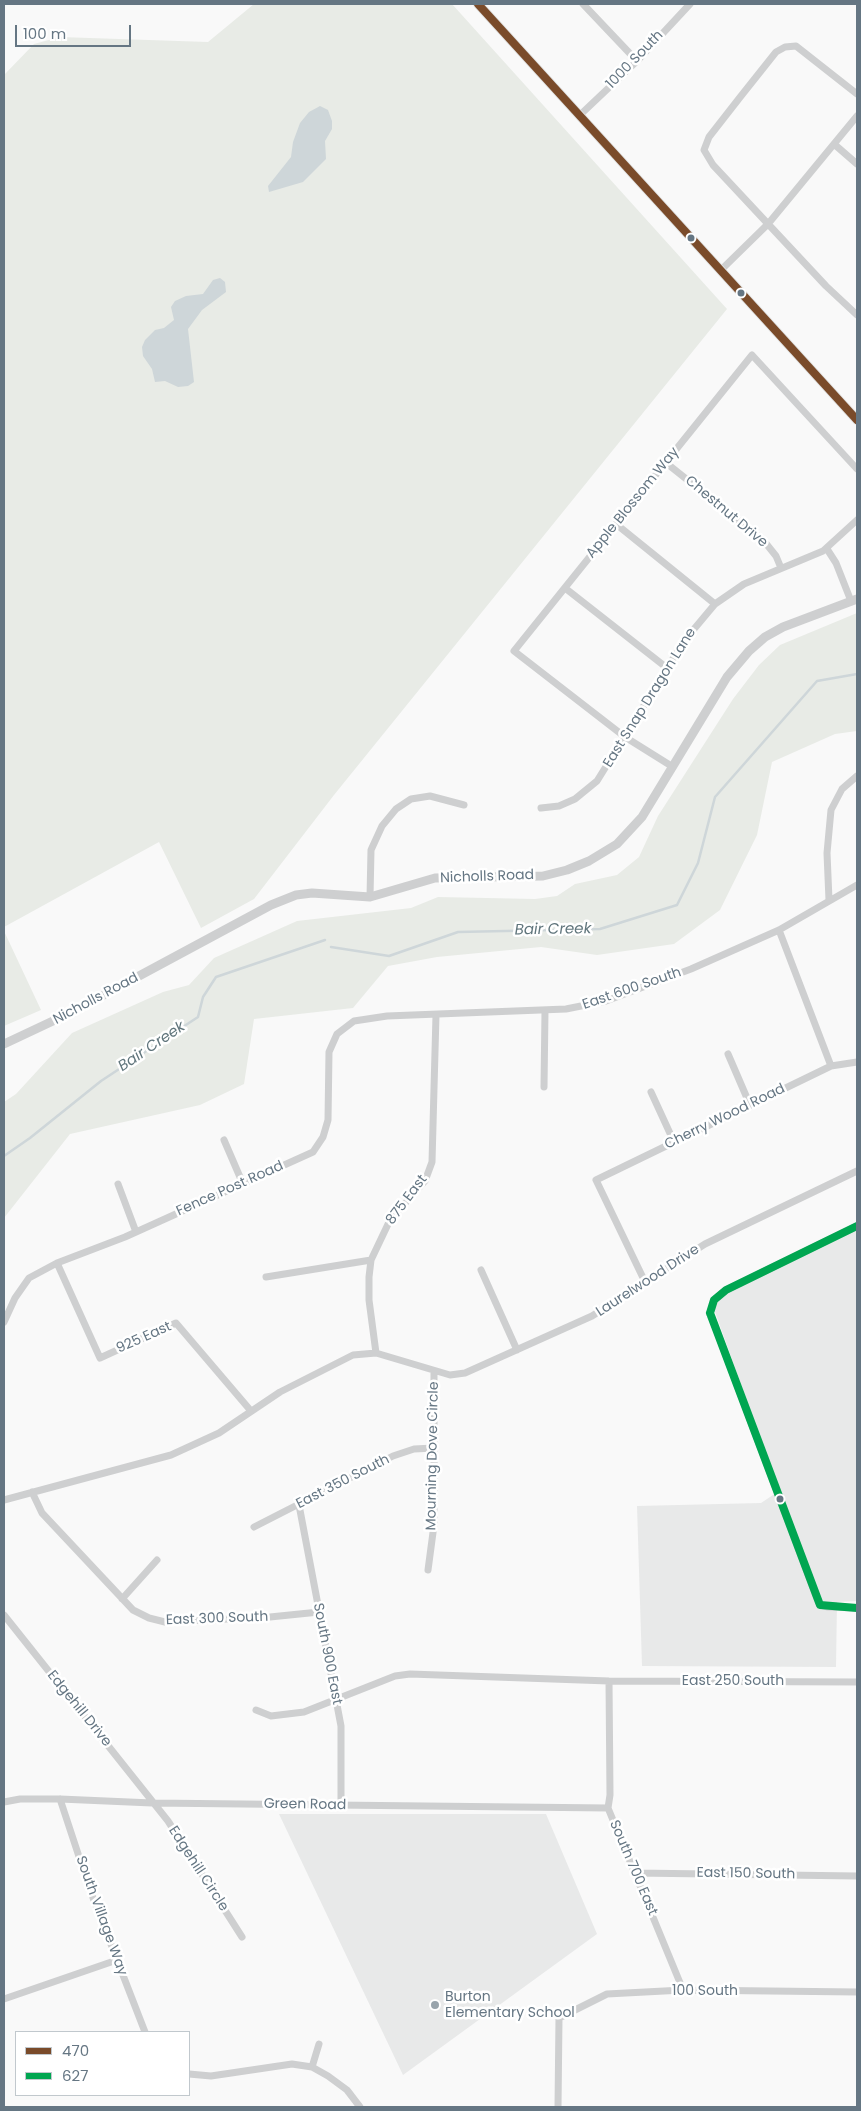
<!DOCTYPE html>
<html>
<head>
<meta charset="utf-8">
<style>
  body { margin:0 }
  #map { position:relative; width:861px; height:2111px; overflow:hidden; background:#f9f9f9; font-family:Poppins,sans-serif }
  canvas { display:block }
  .frame { position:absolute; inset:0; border:5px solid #657683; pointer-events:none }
  .legend { position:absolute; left:15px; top:2031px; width:175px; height:65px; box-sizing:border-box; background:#fff; border:1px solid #c1c8cd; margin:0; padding:6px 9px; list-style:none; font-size:15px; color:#657683 }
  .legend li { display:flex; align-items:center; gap:10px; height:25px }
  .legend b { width:25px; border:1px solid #c1c8cd }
  .scale { position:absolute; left:15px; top:25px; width:116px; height:22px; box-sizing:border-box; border:2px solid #657683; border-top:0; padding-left:6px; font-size:15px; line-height:18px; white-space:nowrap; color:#657683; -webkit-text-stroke:4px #fff; paint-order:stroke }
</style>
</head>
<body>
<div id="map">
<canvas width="861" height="2111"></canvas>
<div class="frame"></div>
<ul class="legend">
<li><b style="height:6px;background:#7a4b2a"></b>470</li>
<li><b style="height:6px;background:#00a651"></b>627</li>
</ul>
<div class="scale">100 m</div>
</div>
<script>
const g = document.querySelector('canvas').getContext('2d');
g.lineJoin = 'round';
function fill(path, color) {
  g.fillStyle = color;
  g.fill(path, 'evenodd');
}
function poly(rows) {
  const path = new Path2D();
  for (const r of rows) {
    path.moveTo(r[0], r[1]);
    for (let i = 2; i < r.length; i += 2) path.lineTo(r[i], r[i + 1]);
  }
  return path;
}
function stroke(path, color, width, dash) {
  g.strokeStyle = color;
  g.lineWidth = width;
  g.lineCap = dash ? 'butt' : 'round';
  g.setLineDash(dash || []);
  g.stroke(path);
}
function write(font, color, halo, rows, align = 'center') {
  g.font = font + ' Poppins,sans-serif';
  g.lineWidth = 5;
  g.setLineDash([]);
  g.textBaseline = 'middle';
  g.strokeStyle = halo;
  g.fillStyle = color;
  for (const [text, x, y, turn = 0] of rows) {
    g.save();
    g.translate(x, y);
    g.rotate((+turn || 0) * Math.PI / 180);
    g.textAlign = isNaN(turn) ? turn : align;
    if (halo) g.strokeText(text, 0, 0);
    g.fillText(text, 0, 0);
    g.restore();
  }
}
fill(poly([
  [857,1228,857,1601,837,1602,836,1667,642,1666,637,1506,761,1503,779,1491,714,1309,717,1298],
  [279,1814,546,1814,597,1934,403,2075]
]), '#e8e9e9');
fill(poly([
  [254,4,452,4,727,309,334,795,254,899,201,928,159,842,4,927,4,75,34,44,60,37,208,42],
  [857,613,857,731,835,734,772,762,757,835,720,910,674,944,597,955,541,947,437,957,388,966,353,1008,254,1019,244,1084,200,1105,70,1134,4,1218,4,1102,16,1094,72,1033,163,992,189,985,214,958,297,921,411,908,438,897,535,899,557,896,575,884,617,875,639,857,658,816,733,699,759,665,780,645],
  [4,931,41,1010,4,1026]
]), '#e8ebe6');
fill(poly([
  [320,106,328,110,332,121,332,129,325,141,326,159,303,182,269,192,268,186,291,157,293,142,300,123,309,112],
  [220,278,225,282,226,292,202,310,188,329,194,382,188,386,178,387,165,381,155,382,152,369,143,356,142,347,145,340,155,330,164,328,174,320,171,307,175,301,186,296,203,294,213,280]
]), '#ced6d9');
stroke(poly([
  [331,947,389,956,458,932,600,929,677,905,698,863,715,797,817,681,857,674],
  [4,1156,30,1138,101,1081,198,1017,203,997,216,977,325,940]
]), '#ced6d9', 2.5);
stroke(poly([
  [583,4,637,61],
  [857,94,796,46,785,47,776,52,741,96,709,137,704,150,713,165,826,286,857,315],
  [580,115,637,61,690,4],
  [834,144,857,164],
  [721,270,768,224,857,116],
  [665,462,764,541,776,556,781,568],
  [616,524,715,604],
  [827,549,836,563,851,601],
  [565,588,667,668],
  [673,767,625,737,514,651,752,355,857,469],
  [541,808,559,806,575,799,597,781,684,641,715,604,744,584,823,551,857,520],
  [370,897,371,850,382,826,396,809,411,799,430,796,464,805],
  [829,900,827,853,831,810,842,789,857,776],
  [779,930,831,1066],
  [728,1054,750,1105],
  [544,1087,545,1011],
  [651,1092,674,1142],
  [224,1140,243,1184],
  [118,1184,136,1232],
  [857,1226,726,1290,714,1300,710,1313,816,1596,820,1605,827,1607,857,1608],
  [57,1263,100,1358,176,1323,251,1411],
  [481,1270,517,1350],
  [266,1277,371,1260],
  [646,1284,596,1180,831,1066,857,1062],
  [4,1322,15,1298,29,1278,57,1263,125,1237,313,1152,323,1137,328,1120,329,1052,337,1034,354,1021,387,1016,566,1009,606,1001,691,969,779,930,857,885],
  [376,1353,369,1300,369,1277,371,1260,390,1220,425,1181,432,1162,436,1015],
  [32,1492,42,1513,133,1610,149,1618,165,1622,270,1617,319,1612],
  [4,1500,171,1455,219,1433,280,1392,353,1355,376,1353,450,1375,465,1373,592,1316,705,1244,857,1171],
  [299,1505,341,1726,341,1805],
  [254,1527,393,1456,414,1449,434,1448],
  [428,1570,434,1525,434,1371],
  [122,1599,157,1560],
  [4,1615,168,1821,242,1937],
  [609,1681,610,1795,608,1808,683,1990],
  [256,1710,271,1716,304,1712,395,1676,410,1674,609,1681,857,1682],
  [60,1799,90,1890,145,2032],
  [4,1802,20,1799,60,1799,152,1803,608,1808],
  [635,1873,857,1876],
  [4,1999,117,1960],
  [312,2067,319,2044],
  [189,2074,211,2076,292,2064,312,2067,328,2076,347,2090,360,2107],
  [558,2107,559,2018,607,1994,683,1990,857,1992]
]), '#cecfd0', 7);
stroke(poly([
  [4,1044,72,1012,271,905,296,895,312,893,370,897,435,878,543,876,567,870,589,861,617,844,642,817,727,677,749,651,765,637,783,627,857,599]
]), '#cecfd0', 9);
stroke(poly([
  [478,4,857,420]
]), '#e1e2e2', 10);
stroke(poly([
  [478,4,857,420]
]), '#7a4b2a', 8);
stroke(poly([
  [710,1313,820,1605,857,1608],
  [710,1313,714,1300,726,1290,857,1226]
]), '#00a651', 8);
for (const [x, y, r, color] of [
  [691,238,4.5,"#657683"],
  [741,293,4.5,"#657683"],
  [780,1499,4.5,"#657683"],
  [435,2005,5,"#99a4ac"]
]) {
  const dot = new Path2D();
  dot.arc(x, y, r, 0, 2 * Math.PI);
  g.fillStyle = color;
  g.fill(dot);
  stroke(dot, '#fff', 2);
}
write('14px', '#657683', '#fff', [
  ["1000 South",635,60,-46],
  ["Apple Blossom Way",633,503,-51],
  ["Chestnut Drive",726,512,40],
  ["East Snap Dragon Lane",650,698,-58],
  ["Nicholls Road",487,877,-2],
  ["East 600 South",632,989,-19],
  ["Nicholls Road",96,999,-28],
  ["Cherry Wood Road",725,1117,-26],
  ["Fence Post Road",230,1189,-24],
  ["875 East",407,1200,-53],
  ["Laurelwood Drive",648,1281,-33],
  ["925 East",144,1338,-24],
  ["Mourning Dove Circle",433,1456,-89],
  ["East 350 South",343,1482,-27],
  ["East 300 South",217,1619,-2],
  ["South 900 East",327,1654,79],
  ["East 250 South",733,1681],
  ["Edgehill Drive",79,1709,51],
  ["Green Road",305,1805,1],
  ["South 700 East",633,1868,67],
  ["Edgehill Circle",198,1869,57],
  ["East 150 South",746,1874,1],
  ["South Village Way",101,1916,70],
  ["100 South",705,1991]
]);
write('14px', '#657683', '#fff', [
  ["Burton",445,1997],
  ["Elementary School",445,2013]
], 'left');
write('italic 15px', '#60757c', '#fff', [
  ["Bair Creek",553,930,-1],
  ["Bair Creek",152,1047,-34]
]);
</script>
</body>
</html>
